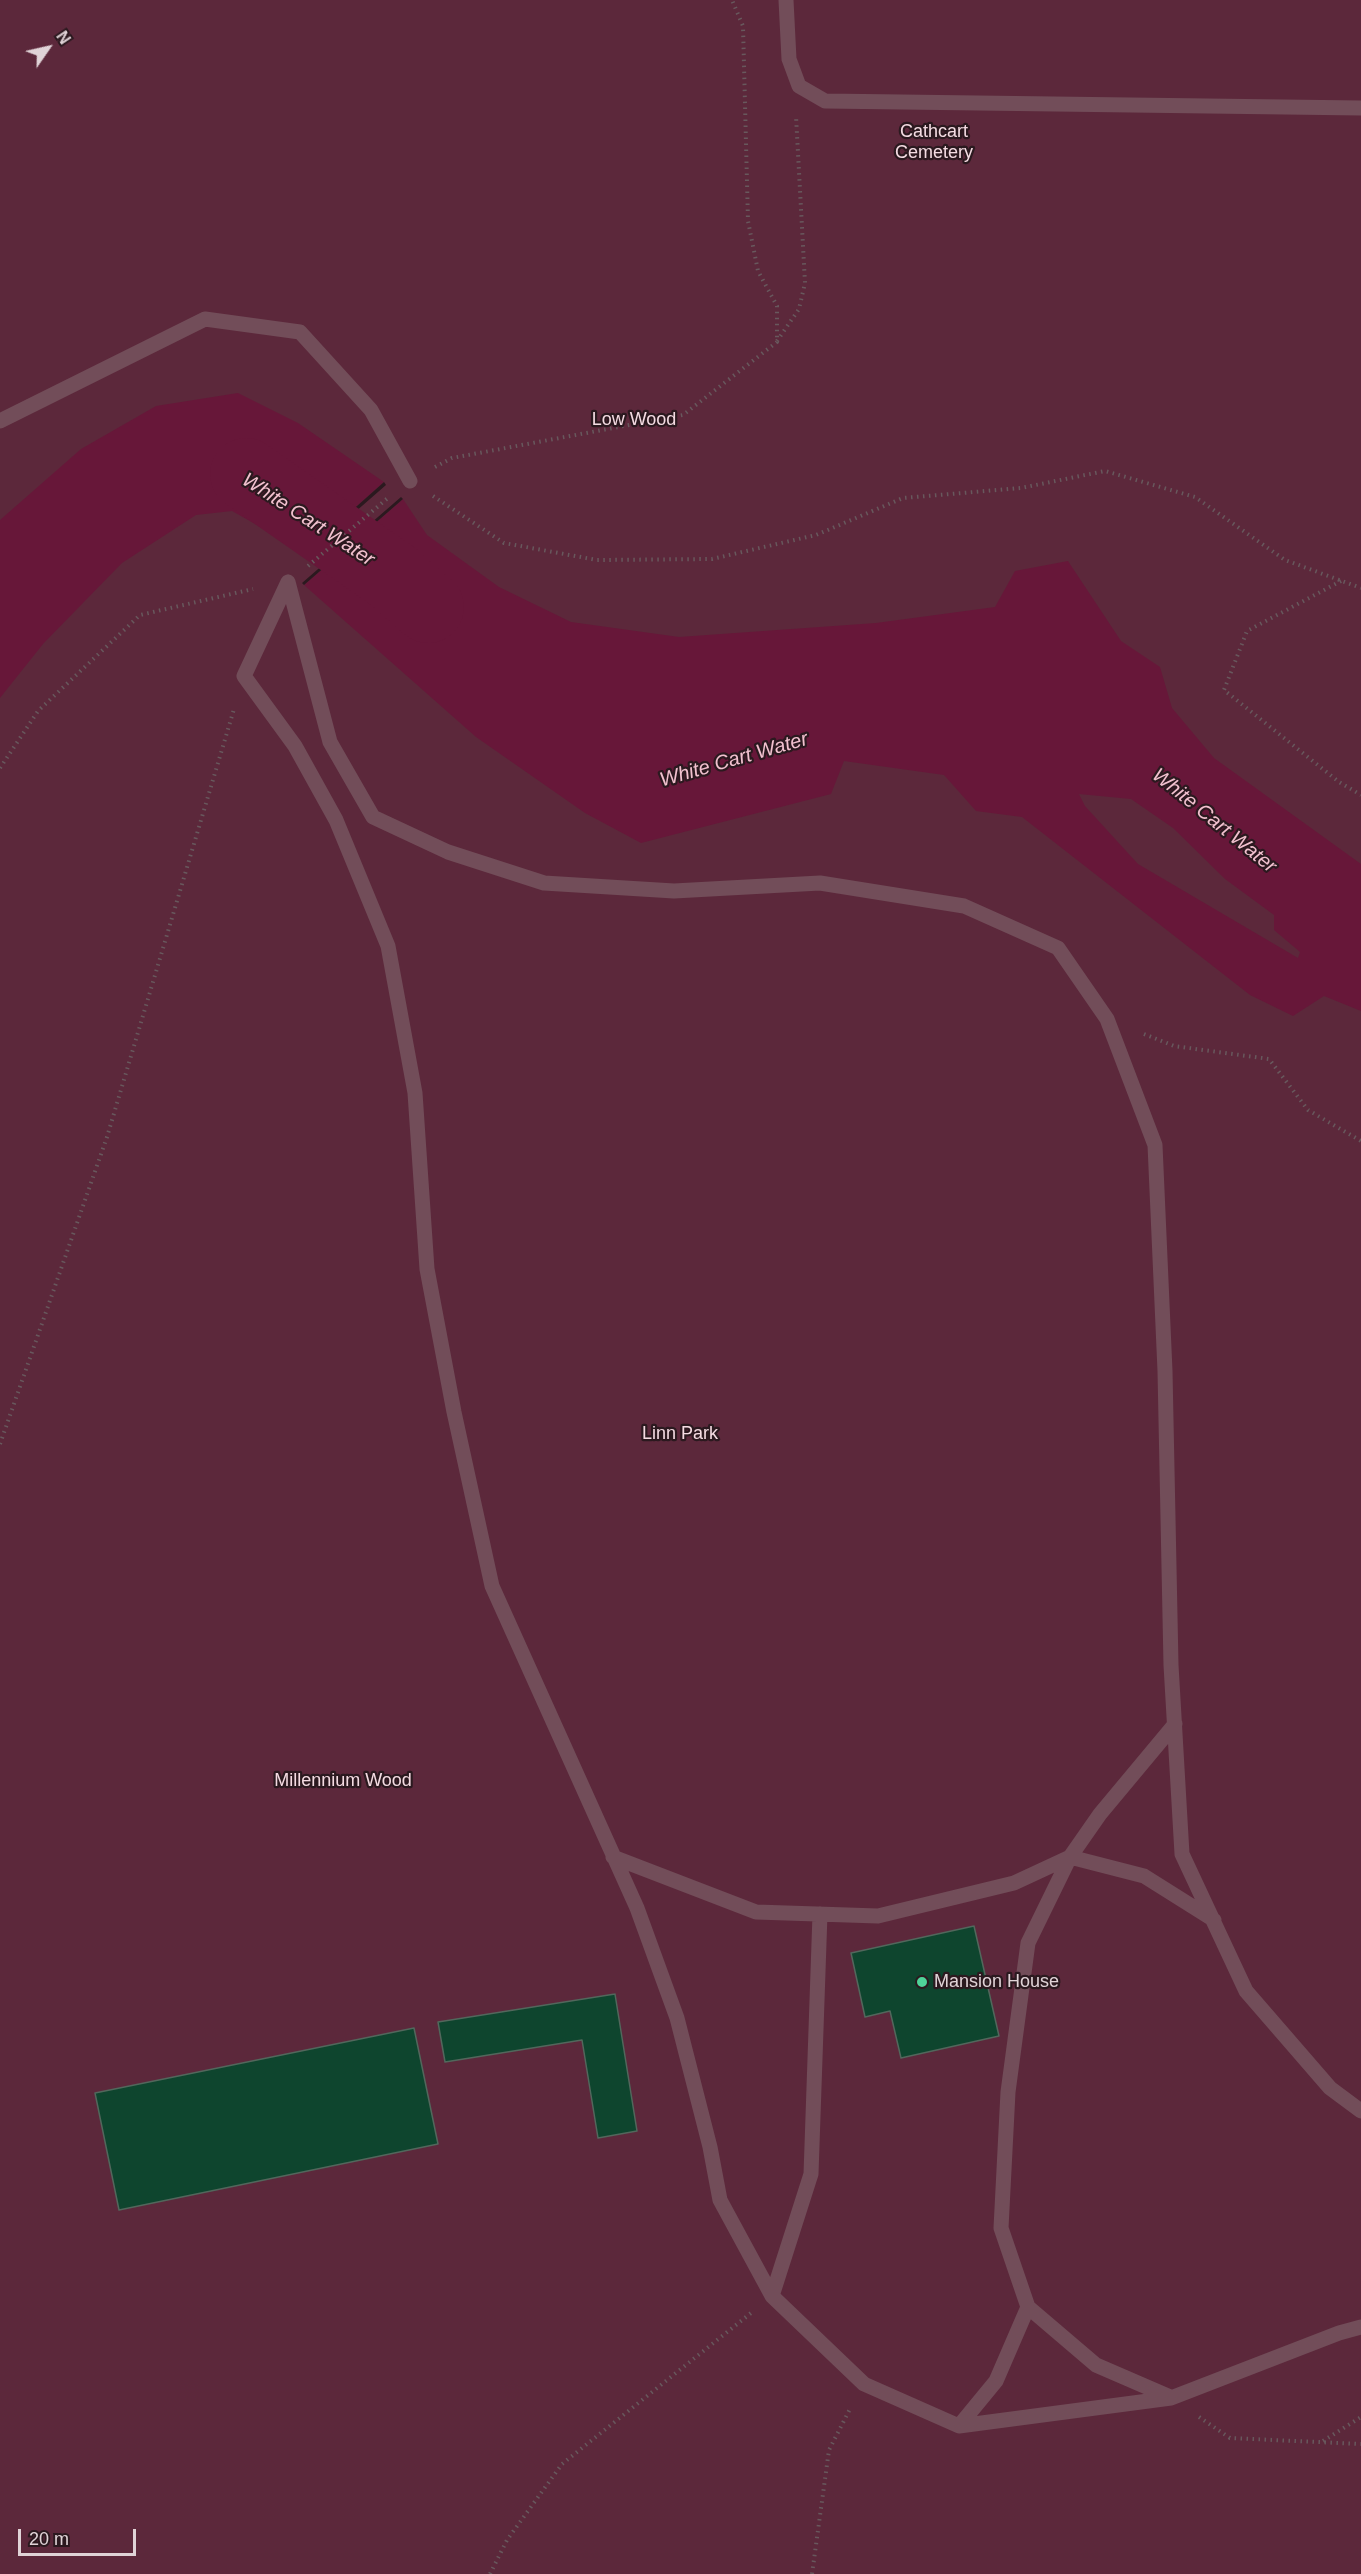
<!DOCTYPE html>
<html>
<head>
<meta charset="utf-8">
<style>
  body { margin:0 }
  #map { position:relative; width:1361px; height:2574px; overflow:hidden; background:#2b191f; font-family:Arial,sans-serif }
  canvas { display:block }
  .north { position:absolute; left:18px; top:18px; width:60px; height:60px; -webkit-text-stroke:4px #2b191f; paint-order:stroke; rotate:56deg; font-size:16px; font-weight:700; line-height:24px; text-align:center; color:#e0d3d7 }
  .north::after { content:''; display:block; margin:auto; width:21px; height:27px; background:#e0d3d7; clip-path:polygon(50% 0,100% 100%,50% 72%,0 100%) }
  .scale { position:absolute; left:18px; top:2529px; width:118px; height:27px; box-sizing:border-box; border:3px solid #e0d3d7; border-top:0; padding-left:8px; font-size:18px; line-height:21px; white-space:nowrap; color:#e0d3d7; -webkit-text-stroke:4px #2b191f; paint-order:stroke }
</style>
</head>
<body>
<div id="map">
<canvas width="1361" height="2574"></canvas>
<div class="north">N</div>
<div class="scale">20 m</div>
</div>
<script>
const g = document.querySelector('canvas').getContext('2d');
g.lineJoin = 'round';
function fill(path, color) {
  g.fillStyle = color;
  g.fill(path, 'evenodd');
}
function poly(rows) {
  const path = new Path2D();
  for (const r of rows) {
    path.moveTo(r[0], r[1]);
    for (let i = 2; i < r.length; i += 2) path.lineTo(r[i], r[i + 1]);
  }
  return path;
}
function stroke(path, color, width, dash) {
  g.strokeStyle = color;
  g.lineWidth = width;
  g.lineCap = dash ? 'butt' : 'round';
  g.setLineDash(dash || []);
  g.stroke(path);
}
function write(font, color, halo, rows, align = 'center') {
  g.font = font + ' Arial,sans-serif';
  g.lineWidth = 4.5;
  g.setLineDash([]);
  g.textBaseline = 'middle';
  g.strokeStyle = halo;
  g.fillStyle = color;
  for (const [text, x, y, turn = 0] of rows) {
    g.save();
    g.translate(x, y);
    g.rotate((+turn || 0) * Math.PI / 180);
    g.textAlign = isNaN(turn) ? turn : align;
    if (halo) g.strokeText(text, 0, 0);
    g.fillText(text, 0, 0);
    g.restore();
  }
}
fill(poly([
  [0,0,1361,0,1361,2574,0,2574]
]), '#5c283b');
fill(poly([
  [238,393,298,423,384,482,305,552,232,511,196,515,122,563,43,644,0,698,0,520,81,449,156,406],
  [403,499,427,535,499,587,571,622,679,637,876,623,995,607,1015,571,1068,561,1121,641,1160,667,1172,708,1214,758,1361,864,1361,1011,1324,996,1293,1016,1250,995,1022,817,976,811,944,775,844,761,831,794,641,843,585,813,476,737,304,585],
  [1079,794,1131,799,1173,828,1225,879,1274,915,1274,930,1300,952,1298,958,1138,864,1085,806]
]), '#671739');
fill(poly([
  [384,482,386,485,307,554,303,554],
  [401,497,403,499,304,585,302,583]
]), '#2b191f');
stroke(poly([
  [246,474,391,575,428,607]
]), '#671739', 72);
const building = poly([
  [974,1926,999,2036,901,2058,890,2011,865,2017,851,1953,974,1926],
  [615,1994,637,2131,598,2138,582,2040,445,2062,438,2022,615,1994],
  [414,2028,438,2144,119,2210,95,2093,414,2028]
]);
fill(building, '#0e452e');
stroke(building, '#52675c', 1.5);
stroke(poly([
  [777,341,799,309,805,283,796,116],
  [435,467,452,458,683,415,777,342,777,306,758,271,748,221,743,26,732,0],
  [433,496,504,543,597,560,712,559,816,535,903,498,1021,488,1105,471,1195,497,1285,560,1361,588],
  [308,566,389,497],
  [1341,581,1247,631,1224,690,1339,782,1361,795],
  [0,768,38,711,140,615,253,589],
  [1144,1034,1174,1046,1269,1059,1308,1110,1361,1141],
  [0,1444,107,1137,234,709],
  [1199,2417,1230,2438,1361,2444],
  [1323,2441,1361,2417],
  [490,2574,507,2540,562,2464,751,2313],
  [812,2574,829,2450,851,2407]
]), '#68585d', 4, [1.5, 4.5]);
stroke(poly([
  [786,0,789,59,799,86,825,101,1361,108],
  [0,421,205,319,300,332,371,410,410,481],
  [288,582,244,676,295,746,336,820,388,946,415,1093,427,1269,454,1412,492,1586,637,1908,677,2018,710,2147,720,2200,772,2296,864,2384,959,2426,1171,2398,1339,2333,1361,2327],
  [288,582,330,742,373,817,448,852,544,883,674,891,820,883,964,906,1058,948,1107,1019,1155,1145,1165,1371,1171,1665,1182,1854,1246,1991,1330,2088,1361,2111],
  [613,1857,756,1912,878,1916,1014,1883,1070,1857,1100,1814,1175,1724],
  [772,2296,811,2174,820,1914],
  [1170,2397,1096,2365,1028,2307,1001,2228,1008,2092,1028,1943,1070,1857,1144,1876,1214,1920],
  [959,2426,996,2381,1028,2307]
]), '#724d59', 15);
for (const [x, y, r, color] of [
  [922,1982,6,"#4fd399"]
]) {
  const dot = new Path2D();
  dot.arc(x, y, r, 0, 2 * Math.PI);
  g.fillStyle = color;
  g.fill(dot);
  stroke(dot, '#2b191f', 2);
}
write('18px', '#f4dbe2', '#2b191f', [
  ["Cathcart",934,132],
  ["Cemetery",934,153],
  ["Low Wood",634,420],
  ["Linn Park",680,1434],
  ["Millennium Wood",343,1781]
]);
write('18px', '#e0d3d7', '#2b191f', [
  ["Mansion House",934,1982]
], 'left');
write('italic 20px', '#f2c1cf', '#2b191f', [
  ["White Cart Water",308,520,33],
  ["White Cart Water",734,760,-16],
  ["White Cart Water",1214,821,39]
]);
</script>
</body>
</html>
